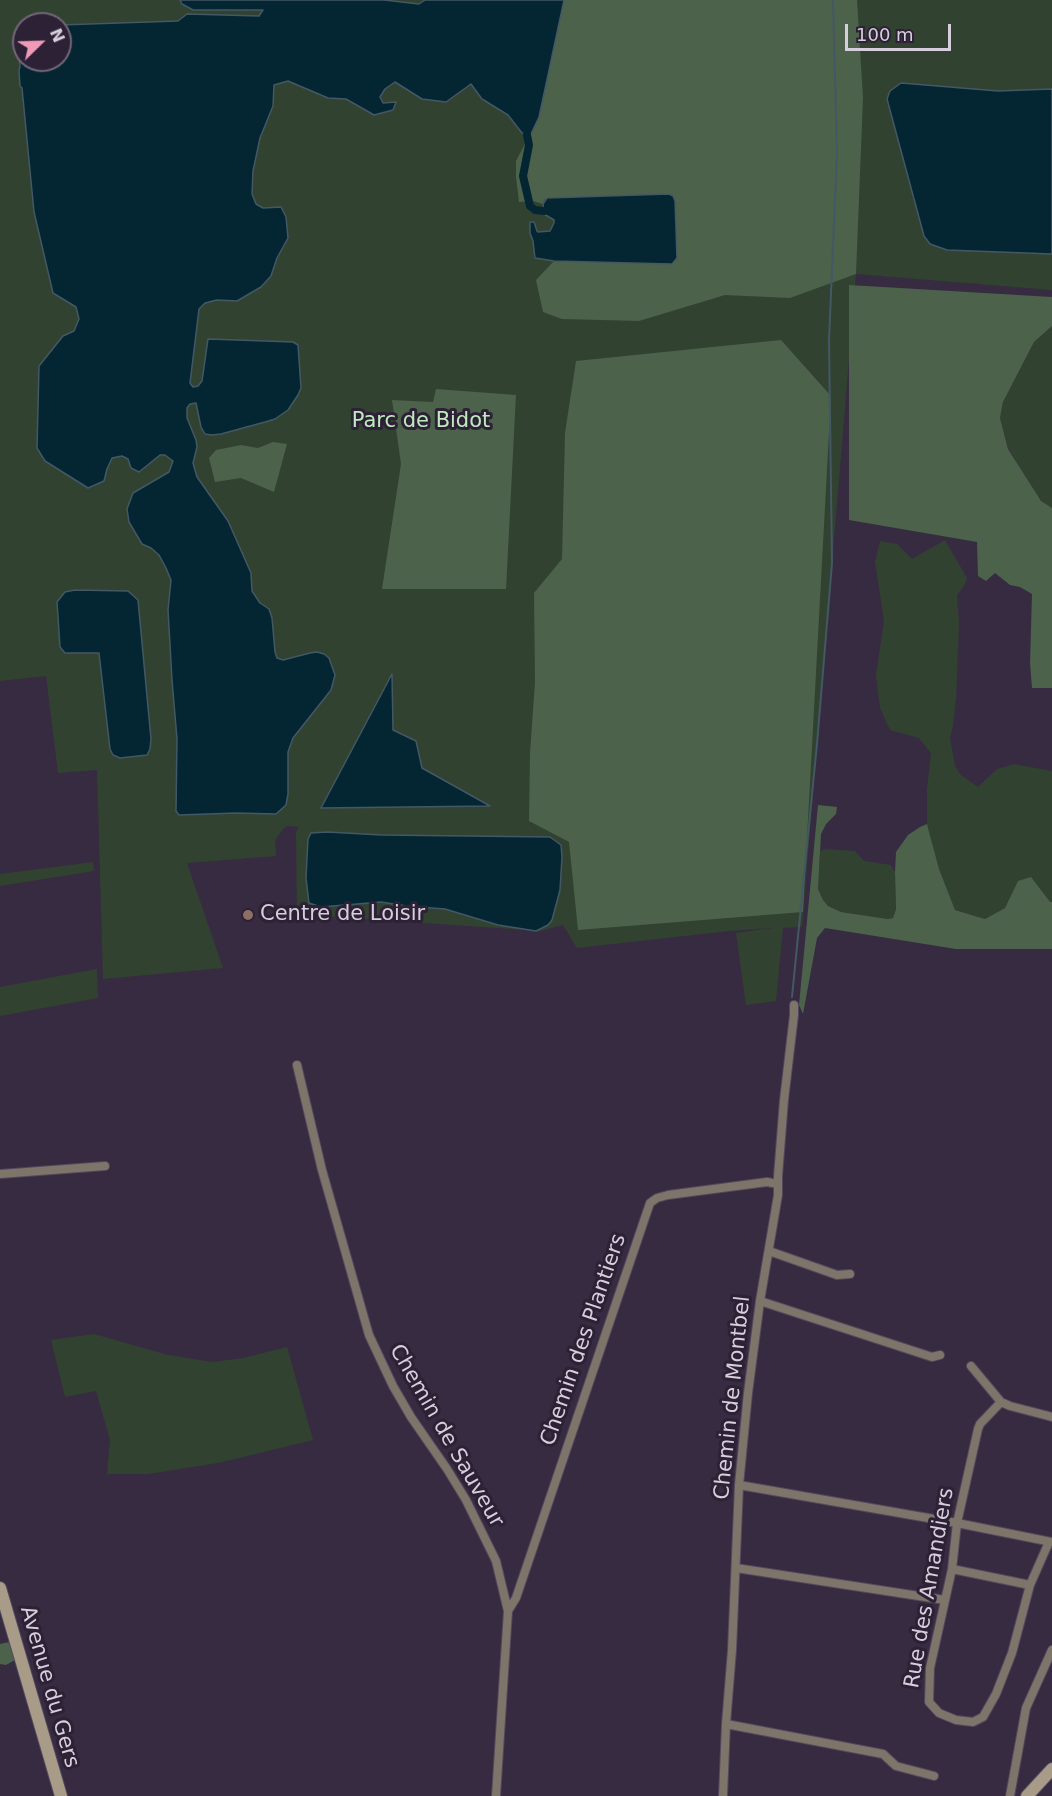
<!DOCTYPE html>
<html>
<head>
<meta charset="utf-8">
<style>
  body { margin:0 }
  #map { position:relative; width:1052px; height:1796px; overflow:hidden; background:#372b41; font-family:"DejaVu Sans",sans-serif }
  canvas { display:block }
  .north { position:absolute; left:12px; top:12px; width:60px; height:60px; box-sizing:border-box; background:#2d2136; border:2px solid #716678; border-radius:50%; rotate:67deg; font-size:16px; font-weight:700; line-height:24px; text-align:center; color:#d6cedc }
  .north::after { content:''; display:block; margin:auto; width:21px; height:27px; background:#f09ab7; clip-path:polygon(50% 0,100% 100%,50% 72%,0 100%) }
  .scale { position:absolute; left:845px; top:24px; width:106px; height:27px; box-sizing:border-box; border:3px solid #d6cedc; border-top:0; padding-left:8px; font-size:18px; line-height:21px; white-space:nowrap; color:#d6cedc; -webkit-text-stroke:4px #2d2136; paint-order:stroke }
</style>
</head>
<body>
<div id="map">
<canvas width="1052" height="1796"></canvas>
<div class="north">N</div>
<div class="scale">100 m</div>
</div>
<script>
const g = document.querySelector('canvas').getContext('2d');
g.lineJoin = 'round';
function fill(path, color) {
  g.fillStyle = color;
  g.fill(path, 'evenodd');
}
function poly(rows) {
  const path = new Path2D();
  for (const r of rows) {
    path.moveTo(r[0], r[1]);
    for (let i = 2; i < r.length; i += 2) path.lineTo(r[i], r[i + 1]);
  }
  return path;
}
function stroke(path, color, width, dash) {
  g.strokeStyle = color;
  g.lineWidth = width;
  g.lineCap = dash ? 'butt' : 'round';
  g.setLineDash(dash || []);
  g.stroke(path);
}
function write(font, color, halo, rows, align = 'center') {
  g.font = font + ' "DejaVu Sans",sans-serif';
  g.lineWidth = 6;
  g.setLineDash([]);
  g.textBaseline = 'middle';
  g.strokeStyle = halo;
  g.fillStyle = color;
  for (const [text, x, y, turn = 0] of rows) {
    g.save();
    g.translate(x, y);
    g.rotate((+turn || 0) * Math.PI / 180);
    g.textAlign = isNaN(turn) ? turn : align;
    if (halo) g.strokeText(text, 0, 0);
    g.fillText(text, 0, 0);
    g.restore();
  }
}
fill(poly([
  [0,0,1052,0,1052,290,856,274,802,927,783,928,776,1001,746,1005,736,933,773,928,729,931,577,948,563,925,540,931,297,914,296,832,299,827,288,826,284,828,275,840,276,856,187,863,223,968,103,979,97,770,58,773,46,676,0,681],
  [24,24,60,24,60,60,24,60],
  [1052,326,1052,508,1041,502,1008,448,1000,418,1003,402,1034,342],
  [945,540,967,578,964,586,957,595,959,624,956,698,953,726,950,738,955,766,961,775,978,787,997,769,1014,764,1052,771,1052,902,1050,902,1018,881,1005,908,985,919,955,910,939,870,927,824,927,789,931,753,919,738,890,730,880,708,876,675,884,621,875,562,880,541,897,544,912,559],
  [824,849,855,851,864,861,891,865,895,872,896,909,893,918,888,919,841,912,828,906,823,900,818,889,820,852],
  [93,862,94,871,0,886,0,874],
  [97,969,98,998,0,1016,0,987],
  [94,1334,168,1355,212,1362,243,1358,287,1347,313,1440,218,1463,148,1474,107,1474,110,1440,96,1391,65,1397,51,1340]
]), '#324231');
fill(poly([
  [564,0,857,0,863,98,856,274,790,298,725,295,639,321,562,319,543,312,536,280,554,261,672,264,677,258,675,201,673,196,669,194,547,198,544,200,543,204,533,201,519,202,516,177,516,161,539,117],
  [849,285,1052,297,1052,326,1034,342,1003,402,1000,418,1008,449,1041,501,1052,508,1052,688,1032,688,1030,663,1032,594,1020,587,1010,585,995,573,986,581,978,576,977,542,849,520],
  [781,340,831,396,803,912,578,930,569,842,529,821,530,753,535,682,534,593,562,559,565,433,576,361],
  [436,389,516,395,506,589,382,589,401,464,392,400,433,402],
  [273,442,287,444,274,492,241,478,215,482,209,458,216,450,241,445,258,448],
  [818,805,837,807,836,814,826,824,821,834,820,852,818,889,823,900,828,906,841,912,888,919,893,918,896,909,895,872,896,852,908,835,920,827,927,824,939,869,955,910,985,919,1005,908,1018,881,1031,877,1050,902,1052,902,1052,949,956,949,825,928,817,938,803,1014,799,1005],
  [9,1642,17,1659,6,1665,0,1664,0,1644]
]), '#4c624b');
const water = poly([
  [180,0,384,0,419,4,425,0,564,0,539,117,531,134,527,135,522,133,508,115,482,99,471,84,446,102,422,99,395,82,385,89,380,97,383,103,396,102,393,110,374,115,346,99,328,98,288,81,274,85,273,106,260,138,253,171,252,194,256,204,263,208,281,207,286,217,288,238,277,258,271,276,261,287,237,301,217,300,205,303,199,309,190,383,193,387,198,386,202,381,208,339,293,342,298,345,301,388,298,395,288,410,275,419,265,422,221,434,212,435,205,434,201,427,196,403,190,404,187,408,187,418,196,440,197,447,193,463,197,477,228,521,251,573,252,591,260,603,269,609,272,618,275,652,277,658,283,660,310,653,317,652,324,654,329,658,335,675,331,690,293,738,288,752,288,794,286,805,276,814,236,813,179,815,176,811,177,739,172,680,168,610,171,580,166,568,159,555,151,548,142,544,129,522,127,509,133,493,169,472,173,461,165,455,160,455,139,472,131,468,128,459,122,456,112,458,107,469,104,481,88,488,45,461,37,448,39,366,63,336,74,331,79,319,76,307,53,293,34,212,22,88,20,86,19,70,20,67,19,52,21,42,20,26,24,26,24,60,60,60,60,25,178,21,187,14,259,16,263,10,193,10,182,4,180,0],
  [901,83,998,91,1052,89,1052,254,947,250,930,244,924,236,887,99,890,91,901,83],
  [669,194,673,196,675,201,677,258,672,264,554,261,535,258,533,241,530,233,530,222,534,222,537,231,538,232,550,231,554,223,554,220,544,214,543,204,547,198,669,194],
  [75,590,128,591,138,600,151,739,150,749,147,755,120,758,113,755,110,749,99,653,65,653,60,647,57,602,65,592,75,590],
  [392,674,393,730,416,741,422,768,490,806,321,808,392,674],
  [327,832,382,835,550,837,561,845,562,857,560,890,552,920,548,925,536,931,498,925,445,909,407,906,381,902,321,907,309,903,306,878,308,839,311,833,327,832]
]);
fill(water, '#042532');
stroke(water, '#435865', 1.5);
stroke(poly([
  [792,997,817,744,832,563,829,340,837,153,833,0]
]), '#435865', 2);
stroke(poly([
  [527,135,529,145,523,176,530,206,535,210,544,211]
]), '#042532', 8);
const street = poly([
  [297,1065,322,1170,369,1335,393,1386,411,1417,447,1469,466,1500,496,1561,508,1611,496,1796],
  [0,1174,105,1166],
  [769,1251,837,1275,850,1274],
  [760,1301,932,1357,940,1355],
  [971,1366,1001,1402],
  [739,1485,957,1523,1052,1542],
  [1049,1542,1030,1585,1012,1653,996,1694,983,1717,973,1722,956,1720,939,1713,929,1702,930,1668,952,1569,957,1523,978,1429,980,1424,1001,1402,1010,1406,1052,1417],
  [736,1568,945,1600],
  [952,1569,1030,1585],
  [508,1611,516,1598,650,1203,657,1198,668,1195,767,1182,778,1184],
  [726,1724,883,1754,896,1766,934,1776],
  [723,1796,726,1724,732,1650,739,1485,748,1393,760,1301,778,1195,778,1176,784,1100,794,1015,794,1005],
  [1010,1796,1026,1708,1052,1650]
]);
const secondary = poly([
  [0,1588,61,1796],
  [1027,1796,1052,1769]
]);
stroke(street, '#54485d', 10);
stroke(secondary, '#54485d', 14);
stroke(street, '#7d7569', 8);
stroke(secondary, '#a89b88', 12);
for (const [x, y, r, color] of [
  [248,915,6,"#8d6e63"]
]) {
  const dot = new Path2D();
  dot.arc(x, y, r, 0, 2 * Math.PI);
  g.fillStyle = color;
  g.fill(dot);
  stroke(dot, '#2d2136', 2);
}
write('21px', '#bfeabe', '#2d2136', [
  ["Parc de Bidot",421,422]
]);
write('21px', '#d6cedc', '#2d2136', [
  ["Centre de Loisir",260,915]
], 'left');
write('21px', '#d6cedc', '#2d2136', [
  ["Chemin des Plantiers",584,1340,-71],
  ["Chemin de Montbel",733,1398,-84],
  ["Chemin de Sauveur",446,1436,60],
  ["Rue des Amandiers",930,1588,-80],
  ["Avenue du Gers",49,1687,74]
]);
</script>
</body>
</html>
